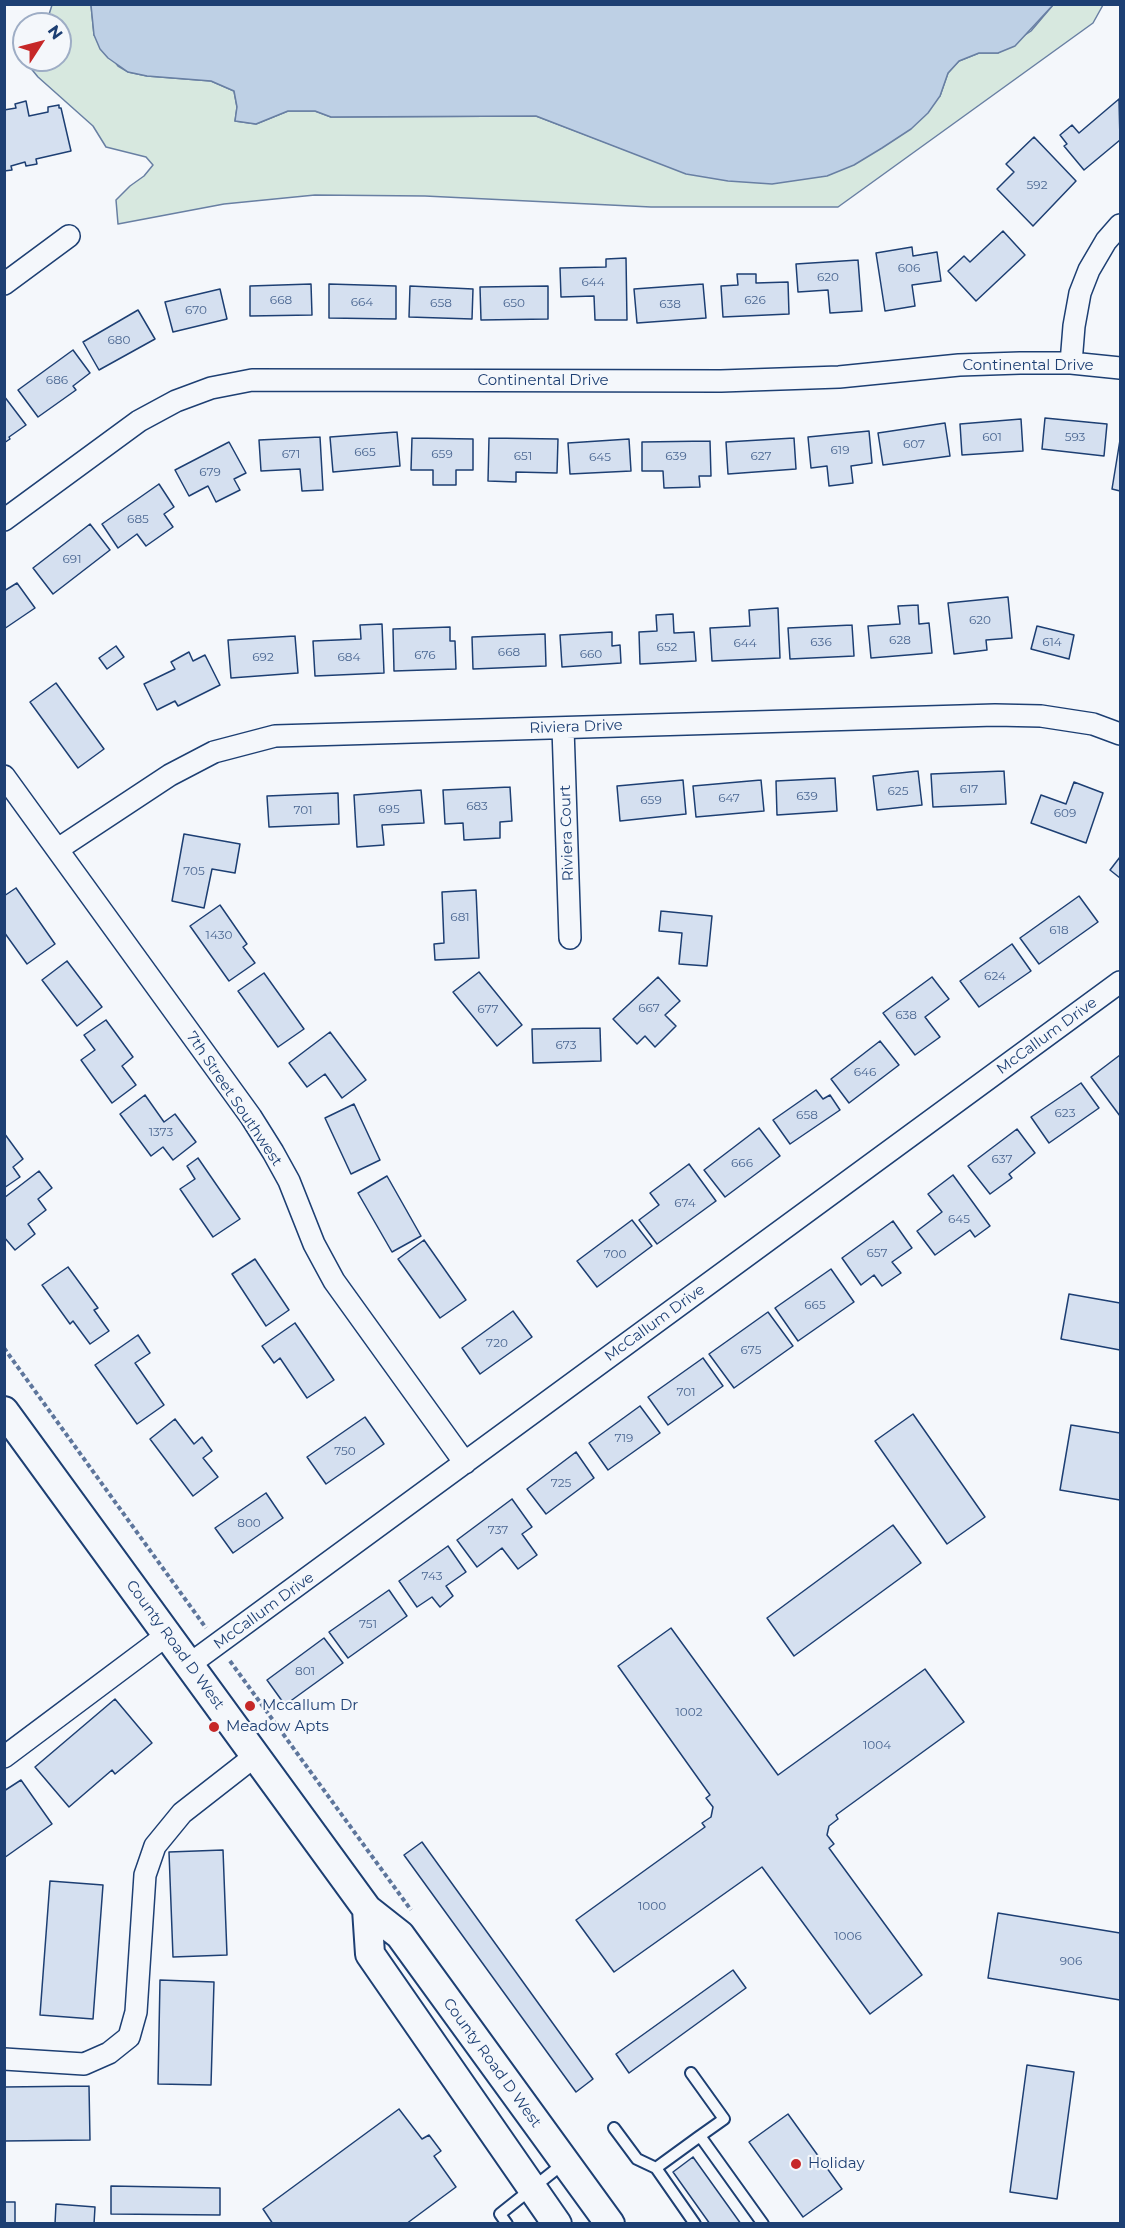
<!DOCTYPE html>
<html>
<head>
<meta charset="utf-8">
<style>
  body { margin:0 }
  #map { position:relative; width:1125px; height:2228px; overflow:hidden; background:#f4f7fb; font-family:Montserrat,sans-serif }
  canvas { display:block }
  .frame { position:absolute; inset:0; border:6px solid #1d3f73; pointer-events:none }
  .north { position:absolute; left:12px; top:12px; width:60px; height:60px; box-sizing:border-box; background:#f4f7fb; border:2px solid #9eadc5; border-radius:50%; rotate:54deg; font-size:16px; font-weight:700; line-height:24px; text-align:center; color:#1d3f73 }
  .north::after { content:''; display:block; margin:auto; width:21px; height:27px; background:#c62828; clip-path:polygon(50% 0,100% 100%,50% 72%,0 100%) }
</style>
</head>
<body>
<div id="map">
<canvas width="1125" height="2228"></canvas>
<div class="frame"></div>
<div class="north">N</div>
</div>
<script>
const g = document.querySelector('canvas').getContext('2d');
g.lineJoin = 'round';
function fill(path, color) {
  g.fillStyle = color;
  g.fill(path, 'evenodd');
}
function poly(rows) {
  const path = new Path2D();
  for (const r of rows) {
    path.moveTo(r[0], r[1]);
    for (let i = 2; i < r.length; i += 2) path.lineTo(r[i], r[i + 1]);
  }
  return path;
}
function stroke(path, color, width, dash) {
  g.strokeStyle = color;
  g.lineWidth = width;
  g.lineCap = dash ? 'butt' : 'round';
  g.setLineDash(dash || []);
  g.stroke(path);
}
function write(font, color, halo, rows, align = 'center') {
  g.font = font + ' Montserrat,sans-serif';
  g.lineWidth = 4.5;
  g.setLineDash([]);
  g.textBaseline = 'middle';
  g.strokeStyle = halo;
  g.fillStyle = color;
  for (const [text, x, y, turn = 0] of rows) {
    g.save();
    g.translate(x, y);
    g.rotate((+turn || 0) * Math.PI / 180);
    g.textAlign = isNaN(turn) ? turn : align;
    if (halo) g.strokeText(text, 0, 0);
    g.fillText(text, 0, 0);
    g.restore();
  }
}
const green = poly([
  [52,5,91,5,94,35,118,66,128,72,147,76,211,81,234,91,237,107,235,121,256,124,288,111,315,111,331,117,536,116,639,155,940,96,948,73,959,61,979,53,998,53,1031,31,1053,5,1103,5,1093,23,838,207,651,207,425,196,315,195,224,204,118,224,116,200,130,186,144,176,153,165,146,157,106,147,93,126,38,77,24,60,60,60,60,24,46,24,52,5]
]);
fill(green, '#d7e8df');
stroke(green, '#687fa3', 1.5);
const water = poly([
  [91,5,91,4,1053,5,1015,46,998,53,979,53,959,61,948,73,940,96,928,113,911,129,882,148,854,165,827,176,772,184,728,181,686,174,536,116,331,117,315,111,288,111,256,124,235,121,237,107,234,91,211,81,147,76,128,72,108,58,100,49,94,35,91,5]
]);
fill(water, '#bed0e5');
stroke(water, '#687fa3', 1.5);
const building = poly([
  [1119,99,1120,140,1084,170,1064,146,1067,144,1060,135,1072,125,1079,133,1119,99],
  [26,101,29,116,48,112,48,107,59,105,59,108,61,108,71,151,36,159,37,164,26,166,25,162,11,166,12,170,4,171,4,110,16,108,15,104,26,101],
  [1034,137,1076,181,1033,226,997,189,1014,172,1006,164,1034,137],
  [1003,231,1025,255,976,301,948,271,964,256,970,262,1003,231],
  [912,247,913,256,937,252,941,281,912,285,915,306,885,311,876,253,912,247],
  [626,258,627,320,595,320,594,296,561,297,560,268,606,267,606,259,626,258],
  [858,260,862,311,830,313,828,290,798,292,796,264,858,260],
  [737,274,756,274,756,283,788,282,789,314,723,317,721,286,738,285,737,274],
  [311,284,312,315,250,316,250,286,311,284],
  [329,284,396,286,396,319,329,318,329,284],
  [703,284,706,318,637,323,634,289,703,284],
  [410,286,473,289,472,319,409,317,410,286],
  [548,286,548,319,481,320,480,287,548,286],
  [220,289,227,319,173,332,165,302,220,289],
  [138,310,155,339,99,370,83,342,138,310],
  [73,350,90,373,73,386,76,390,38,417,18,390,73,350],
  [4,396,26,425,9,437,10,439,4,443,4,396],
  [1045,418,1107,424,1104,456,1042,449,1045,418],
  [1021,419,1023,451,962,455,960,424,1021,419],
  [945,423,950,456,883,465,878,433,945,423],
  [869,431,872,463,851,466,853,483,829,486,827,466,811,468,808,437,869,431],
  [397,432,400,466,333,472,330,437,397,432],
  [320,437,323,490,302,491,300,469,261,471,259,440,320,437],
  [412,438,473,439,473,470,456,470,456,485,433,485,433,470,411,470,412,438],
  [489,438,558,439,557,473,516,472,516,482,488,481,489,438],
  [794,438,796,469,728,474,726,442,794,438],
  [629,439,631,471,570,474,568,443,629,439],
  [1120,440,1120,491,1112,489,1120,440],
  [710,441,711,476,699,476,700,487,664,488,663,471,642,471,642,442,710,441],
  [229,442,246,473,234,479,240,490,216,502,208,486,189,496,175,470,229,442],
  [159,484,174,507,164,514,173,527,146,546,137,534,118,548,102,524,159,484],
  [90,524,110,550,53,594,33,568,90,524],
  [17,583,35,608,4,629,4,591,17,583],
  [1008,597,1012,638,986,640,987,650,954,654,948,603,1008,597],
  [918,605,919,624,929,623,932,653,871,658,868,626,900,624,898,606,918,605],
  [778,608,780,658,712,661,710,628,750,626,749,610,778,608],
  [673,614,674,633,694,632,696,661,640,664,639,632,657,631,656,615,673,614],
  [382,624,384,673,315,676,313,641,361,639,360,625,382,624],
  [852,625,854,656,790,659,788,628,852,625],
  [1037,626,1074,635,1069,659,1031,649,1037,626],
  [450,627,450,641,455,641,456,669,394,671,393,629,450,627],
  [612,632,612,646,620,645,621,663,562,667,560,635,612,632],
  [545,634,546,666,473,669,472,637,545,634],
  [295,636,298,673,231,678,228,640,295,636],
  [116,646,124,657,107,669,99,658,116,646],
  [189,652,193,661,205,655,220,685,178,706,175,701,157,710,144,684,175,669,171,662,189,652],
  [56,683,104,749,78,768,30,702,56,683],
  [918,771,922,805,877,810,873,776,918,771],
  [1004,771,1006,804,933,807,931,774,1004,771],
  [835,778,837,811,777,815,776,781,835,778],
  [683,780,686,814,620,821,617,786,683,780],
  [761,780,764,811,696,817,693,786,761,780],
  [1074,782,1103,793,1086,843,1031,823,1041,795,1066,804,1074,782],
  [510,787,512,821,500,822,500,838,464,840,463,823,445,824,443,790,510,787],
  [421,790,424,823,382,825,384,845,357,847,354,795,421,790],
  [338,793,339,824,269,827,267,796,338,793],
  [184,834,240,844,235,873,212,869,204,908,172,901,184,834],
  [1120,857,1120,878,1110,870,1120,857],
  [16,888,55,944,27,964,4,932,4,896,16,888],
  [476,890,479,958,435,960,434,944,444,943,442,892,476,890],
  [1079,896,1098,922,1039,964,1020,938,1079,896],
  [220,905,247,944,243,947,255,963,229,981,190,926,220,905],
  [661,911,712,916,707,966,679,964,682,933,659,931,661,911],
  [1012,944,1031,971,979,1007,960,981,1012,944],
  [67,961,102,1007,77,1026,42,980,67,961],
  [479,972,522,1025,497,1046,453,992,479,972],
  [264,973,304,1029,278,1047,238,991,264,973],
  [658,977,680,1001,665,1015,676,1026,655,1047,645,1036,637,1044,613,1019,658,977],
  [932,977,949,999,925,1017,940,1037,915,1055,883,1013,932,977],
  [106,1020,133,1057,122,1066,136,1085,112,1103,81,1060,95,1050,84,1035,106,1020],
  [600,1028,601,1061,533,1063,532,1029,600,1028],
  [330,1032,366,1080,342,1098,325,1074,307,1087,289,1063,330,1032],
  [880,1041,899,1065,849,1103,831,1079,880,1041],
  [1120,1055,1120,1116,1091,1077,1120,1055],
  [1081,1083,1099,1108,1049,1143,1031,1117,1081,1083],
  [816,1090,823,1099,830,1095,840,1110,790,1144,773,1120,816,1090],
  [145,1095,164,1122,175,1114,196,1142,173,1160,163,1147,151,1156,120,1114,145,1095],
  [354,1104,380,1160,351,1174,325,1118,354,1104],
  [759,1128,780,1156,725,1197,704,1170,759,1128],
  [1017,1129,1035,1153,1009,1174,1012,1178,990,1194,968,1166,1017,1129],
  [4,1133,23,1159,13,1167,20,1177,4,1188,4,1133],
  [198,1158,240,1219,213,1237,180,1189,195,1179,187,1166,198,1158],
  [689,1164,716,1201,657,1244,639,1220,659,1205,650,1193,689,1164],
  [39,1171,52,1188,38,1199,46,1210,28,1224,35,1234,15,1250,4,1237,4,1198,39,1171],
  [953,1175,990,1226,975,1237,970,1230,935,1255,917,1231,942,1212,928,1194,953,1175],
  [387,1176,421,1236,392,1252,358,1193,387,1176],
  [632,1220,652,1246,597,1287,577,1261,632,1220],
  [893,1221,912,1248,892,1262,901,1273,882,1286,874,1275,861,1285,842,1258,893,1221],
  [424,1240,466,1300,440,1318,398,1259,424,1240],
  [255,1259,289,1310,266,1326,232,1274,255,1259],
  [68,1267,98,1308,94,1310,109,1331,90,1344,73,1321,70,1324,42,1285,68,1267],
  [831,1269,854,1302,798,1341,775,1308,831,1269],
  [1069,1294,1120,1303,1120,1350,1061,1339,1069,1294],
  [513,1311,532,1337,480,1374,462,1348,513,1311],
  [768,1312,793,1346,734,1388,709,1354,768,1312],
  [295,1323,334,1380,307,1398,280,1358,274,1363,262,1346,295,1323],
  [138,1335,150,1353,135,1363,164,1405,137,1424,95,1365,138,1335],
  [703,1358,723,1386,668,1425,648,1397,703,1358],
  [640,1406,660,1433,608,1470,589,1443,640,1406],
  [913,1414,985,1517,947,1544,875,1441,913,1414],
  [365,1417,384,1444,326,1484,307,1457,365,1417],
  [175,1419,194,1444,202,1437,212,1451,203,1458,218,1477,193,1496,150,1439,175,1419],
  [1071,1425,1120,1433,1120,1500,1060,1490,1071,1425],
  [576,1452,594,1478,546,1514,527,1489,576,1452],
  [266,1493,283,1518,233,1553,215,1528,266,1493],
  [512,1499,532,1527,522,1534,537,1555,518,1569,502,1548,477,1567,457,1540,512,1499],
  [893,1525,921,1563,794,1656,767,1618,893,1525],
  [448,1546,466,1572,446,1586,453,1596,440,1607,432,1597,417,1607,399,1581,448,1546],
  [389,1590,407,1616,348,1658,329,1632,389,1590],
  [671,1628,778,1775,925,1669,964,1722,836,1815,838,1819,829,1826,827,1835,834,1844,829,1848,922,1975,870,2014,762,1867,614,1972,576,1920,705,1827,702,1823,711,1817,713,1807,706,1798,710,1795,618,1666,671,1628],
  [324,1638,343,1663,285,1705,267,1680,324,1638],
  [115,1699,152,1743,115,1774,112,1770,69,1807,35,1767,115,1699],
  [21,1780,52,1824,4,1858,4,1791,21,1780],
  [422,1842,593,2079,576,2092,404,1855,422,1842],
  [223,1850,227,1955,173,1957,169,1852,223,1850],
  [50,1881,103,1885,93,2019,40,2015,50,1881],
  [998,1913,1120,1933,1120,2000,988,1978,998,1913],
  [733,1970,746,1988,629,2073,616,2054,733,1970],
  [160,1980,214,1982,211,2085,158,2084,160,1980],
  [1027,2065,1074,2072,1057,2199,1010,2192,1027,2065],
  [89,2086,90,2140,4,2141,4,2087,89,2086],
  [399,2109,422,2139,429,2135,441,2151,434,2156,456,2187,406,2224,273,2224,263,2209,399,2109],
  [788,2114,842,2189,803,2217,749,2142,788,2114],
  [693,2157,741,2224,710,2224,673,2172,693,2157],
  [111,2186,220,2188,220,2215,111,2214,111,2186],
  [4,2202,15,2202,15,2224,4,2224,4,2202],
  [56,2204,95,2207,94,2224,55,2224,56,2204]
]);
fill(building, '#d5e0f0');
stroke(building, '#1d3f73', 1.5);
const lane = poly([
  [691,2073,724,2119,700,2136,763,2224],
  [614,2128,637,2159,656,2168,695,2224],
  [656,2168,700,2136],
  [507,2224,500,2214,564,2163]
]);
const street = poly([
  [4,284,69,236],
  [1071,363,1074,326,1080,293,1089,270,1106,241,1120,225],
  [4,520,139,421,176,401,211,388,252,380,721,381,839,377,959,365,1020,363,1071,363,1120,368],
  [563,728,570,938],
  [4,776,251,1117,273,1152,289,1181,314,1244,334,1281,465,1463],
  [58,849,170,775,214,752,275,736,995,715,1041,716,1093,724,1120,734],
  [190,1664,1120,982],
  [4,1757,167,1635],
  [4,2059,84,2064,109,2053,129,2037,136,2012,145,1875,155,1846,182,1813,255,1756]
]);
const secondary = poly([
  [4,1411,367,1909,400,1935,610,2224],
  [367,1909,370,1954,557,2224]
]);
stroke(lane, '#1d3f73', 14);
stroke(street, '#1d3f73', 24);
stroke(secondary, '#1d3f73', 32);
stroke(poly([
  [4,1348,206,1628],
  [230,1661,411,1910]
]), '#5e769c', 4, [4.5, 3]);
stroke(lane, '#f4f7fb', 10);
stroke(street, '#f4f7fb', 21);
stroke(secondary, '#f4f7fb', 28);
for (const [x, y, r, color] of [
  [250,1706,6,"#c62828"],
  [214,1727,6,"#c62828"],
  [796,2164,6,"#c62828"]
]) {
  const dot = new Path2D();
  dot.arc(x, y, r, 0, 2 * Math.PI);
  g.fillStyle = color;
  g.fill(dot);
  stroke(dot, '#f4f7fb', 2);
}
write('12px', '#4b6792', null, [
  ["592",1037,185],
  ["606",909,268],
  ["620",828,277],
  ["644",593,282],
  ["668",281,300],
  ["626",755,300],
  ["664",362,302],
  ["658",441,303],
  ["650",514,303],
  ["638",670,304],
  ["670",196,310],
  ["680",119,340],
  ["686",57,380],
  ["601",992,437],
  ["593",1075,437],
  ["607",914,444],
  ["619",840,450],
  ["665",365,452],
  ["671",291,454],
  ["659",442,454],
  ["651",523,456],
  ["639",676,456],
  ["627",761,456],
  ["645",600,457],
  ["679",210,472],
  ["685",138,519],
  ["691",72,559],
  ["620",980,620],
  ["628",900,640],
  ["636",821,642],
  ["614",1052,642],
  ["644",745,643],
  ["652",667,647],
  ["668",509,652],
  ["660",591,654],
  ["676",425,655],
  ["692",263,657],
  ["684",349,657],
  ["617",969,789],
  ["625",898,791],
  ["639",807,796],
  ["647",729,798],
  ["659",651,800],
  ["683",477,806],
  ["695",389,809],
  ["701",303,810],
  ["609",1065,813],
  ["705",194,871],
  ["681",460,917],
  ["618",1059,930],
  ["1430",219,935],
  ["624",995,976],
  ["667",649,1008],
  ["677",488,1009],
  ["638",906,1015],
  ["673",566,1045],
  ["646",865,1072],
  ["623",1065,1113],
  ["658",807,1115],
  ["1373",161,1132],
  ["637",1002,1159],
  ["666",742,1163],
  ["674",685,1203],
  ["645",959,1219],
  ["657",877,1253],
  ["700",615,1254],
  ["665",815,1305],
  ["720",497,1343],
  ["675",751,1350],
  ["701",686,1392],
  ["719",624,1438],
  ["750",345,1451],
  ["725",561,1483],
  ["800",249,1523],
  ["737",498,1530],
  ["743",432,1576],
  ["751",368,1624],
  ["801",305,1671],
  ["1002",689,1712],
  ["1004",877,1745],
  ["1000",652,1906],
  ["1006",848,1936],
  ["906",1071,1961]
]);
write('15px', '#1d3f73', '#f4f7fb', [
  ["Continental Drive",1028,366],
  ["Continental Drive",543,381],
  ["Riviera Drive",576,727,-2],
  ["Riviera Court",567,833,-92],
  ["McCallum Drive",1047,1036,-36],
  ["7th Street Southwest",234,1099,56],
  ["McCallum Drive",655,1323,-36],
  ["McCallum Drive",264,1611,-36],
  ["County Road D West",175,1645,54],
  ["County Road D West",492,2063,54]
]);
write('15px', '#1d3f73', '#f4f7fb', [
  ["Mccallum Dr",262,1706],
  ["Meadow Apts",226,1727],
  ["Holiday",808,2164]
], 'left');
</script>
</body>
</html>
